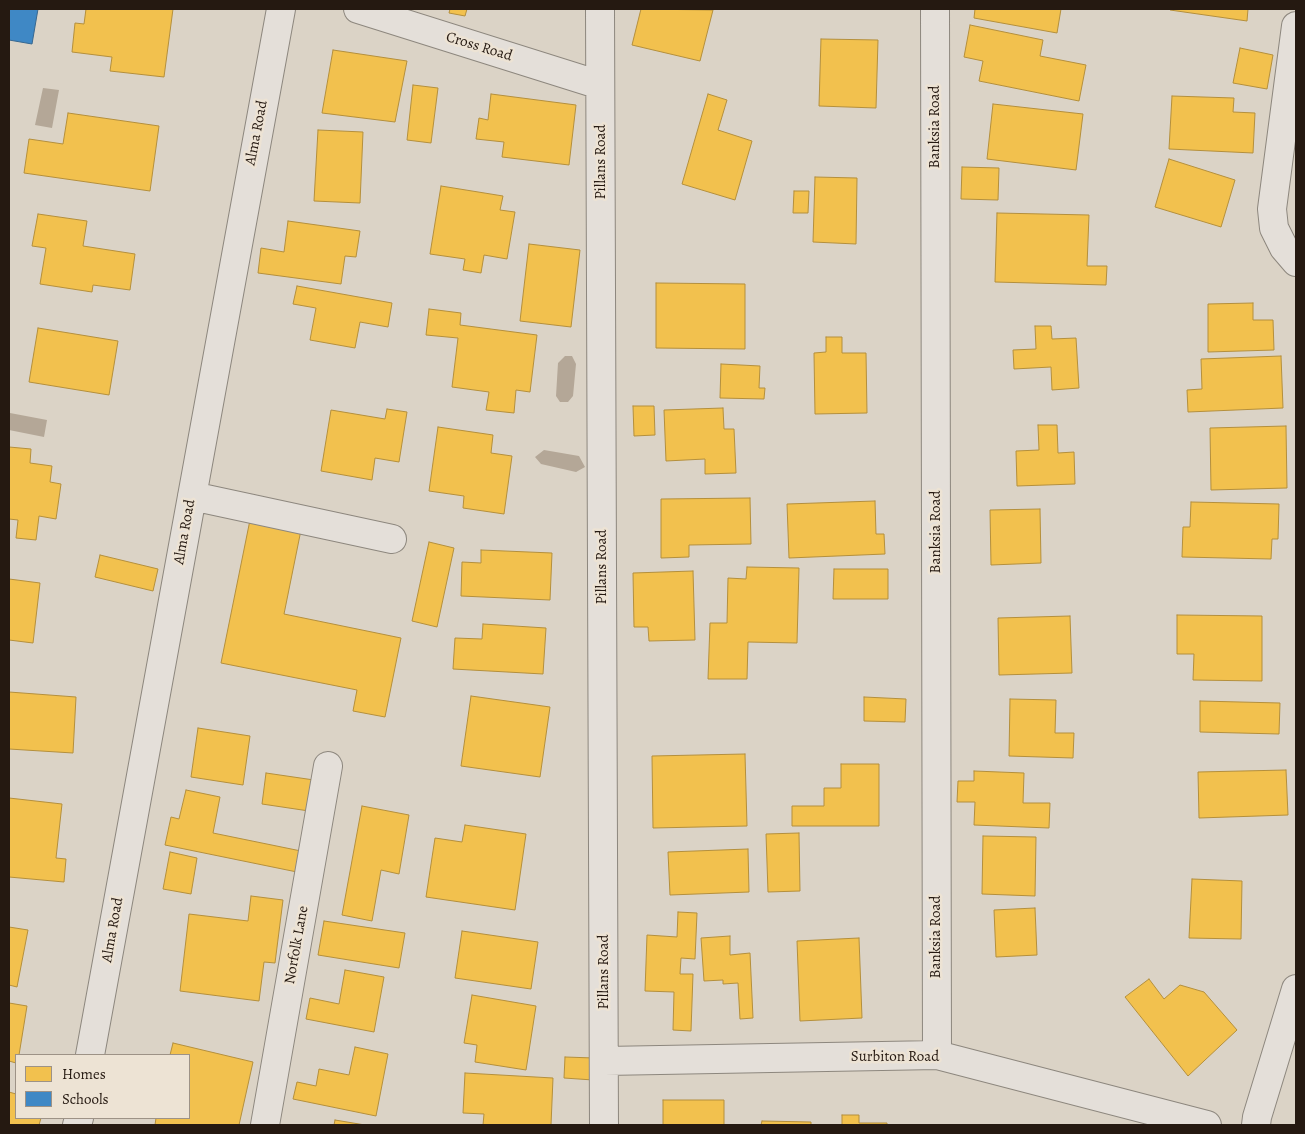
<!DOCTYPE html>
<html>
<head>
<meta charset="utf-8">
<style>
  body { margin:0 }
  #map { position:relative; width:1305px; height:1134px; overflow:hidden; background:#dbd3c6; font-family:Alegreya,serif }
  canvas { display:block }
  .frame { position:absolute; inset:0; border:10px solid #251911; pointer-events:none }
  .legend { position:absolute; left:15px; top:1054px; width:175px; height:65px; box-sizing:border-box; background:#ede3d4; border:1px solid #9d9286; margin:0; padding:6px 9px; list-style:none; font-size:15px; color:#251911 }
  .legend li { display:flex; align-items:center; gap:10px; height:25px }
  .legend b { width:25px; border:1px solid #9d9286 }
</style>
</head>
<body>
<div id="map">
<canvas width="1305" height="1134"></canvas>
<div class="frame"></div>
<ul class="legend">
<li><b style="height:14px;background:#f2c14e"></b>Homes</li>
<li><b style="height:14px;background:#3f88c5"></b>Schools</li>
</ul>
</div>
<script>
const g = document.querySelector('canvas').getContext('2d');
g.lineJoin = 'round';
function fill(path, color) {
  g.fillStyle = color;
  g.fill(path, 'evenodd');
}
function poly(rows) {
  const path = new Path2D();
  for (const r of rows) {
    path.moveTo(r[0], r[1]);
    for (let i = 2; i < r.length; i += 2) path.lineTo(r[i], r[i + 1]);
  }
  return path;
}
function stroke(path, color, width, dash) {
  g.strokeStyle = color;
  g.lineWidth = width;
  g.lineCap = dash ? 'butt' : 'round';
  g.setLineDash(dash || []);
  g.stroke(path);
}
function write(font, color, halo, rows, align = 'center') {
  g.font = font + ' Alegreya,serif';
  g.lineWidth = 5;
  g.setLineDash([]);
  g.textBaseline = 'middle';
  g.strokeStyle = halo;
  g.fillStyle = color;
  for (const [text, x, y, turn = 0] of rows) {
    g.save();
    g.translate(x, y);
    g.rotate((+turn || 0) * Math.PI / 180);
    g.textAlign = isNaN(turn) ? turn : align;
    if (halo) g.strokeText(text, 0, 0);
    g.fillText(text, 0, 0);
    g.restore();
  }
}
fill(poly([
  [43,88,59,90,52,128,35,125],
  [565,356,572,356,576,364,573,396,568,402,560,402,556,396,558,363],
  [10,413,47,420,44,437,9,430],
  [544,450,579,456,585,467,576,472,541,464,535,457]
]), '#b4a797');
const homes = poly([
  [86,9,173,9,164,77,110,71,112,57,72,52,75,23,84,24,86,9],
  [450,9,467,9,465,16,449,13,450,9],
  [641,9,713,10,700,61,632,45,641,9],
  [975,9,1061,9,1057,33,974,18,975,9],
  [1170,9,1248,9,1247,21,1170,10,1170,9],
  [970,25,1043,40,1040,56,1086,65,1079,101,979,81,983,61,964,57,970,25],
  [821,39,878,40,876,108,819,106,821,39],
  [1240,48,1273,55,1267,89,1233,83,1240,48],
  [333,50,407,61,395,122,322,113,333,50],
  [413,85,438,88,431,143,407,140,413,85],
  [491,94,576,105,569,165,502,157,504,142,476,139,479,118,488,120,491,94],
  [708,94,727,100,718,130,752,141,735,200,682,184,708,94],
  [1172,96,1234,98,1233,112,1255,113,1253,153,1169,149,1172,96],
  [993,104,1083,114,1076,170,987,159,993,104],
  [68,113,159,126,150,191,24,173,29,139,63,144,68,113],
  [318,130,363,132,360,203,314,201,318,130],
  [1169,159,1235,180,1221,227,1155,207,1169,159],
  [962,167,999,168,998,200,961,199,962,167],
  [815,177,857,178,856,244,813,242,815,177],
  [441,186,503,196,500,210,515,212,507,259,484,255,481,273,463,270,465,259,430,254,441,186],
  [794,191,809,191,808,213,793,213,794,191],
  [997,213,1089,215,1087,266,1107,266,1106,285,995,282,997,213],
  [38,214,87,221,83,246,135,254,130,290,93,285,92,292,40,284,46,248,32,246,38,214],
  [288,221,360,231,356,257,345,256,341,284,258,273,261,248,284,252,288,221],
  [529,244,580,250,571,327,520,321,529,244],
  [656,283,745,284,745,349,656,348,656,283],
  [297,286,392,303,388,327,360,322,355,348,310,340,316,308,293,304,297,286],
  [1253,303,1253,320,1273,320,1274,350,1208,352,1208,304,1253,303],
  [429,309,461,313,460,325,537,335,530,392,516,390,514,413,486,410,489,392,452,387,458,338,426,335,429,309],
  [1035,326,1051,326,1052,339,1076,338,1079,388,1052,390,1051,367,1014,369,1013,350,1036,349,1035,326],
  [38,328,118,341,109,395,29,382,38,328],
  [826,337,842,337,842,353,866,353,867,413,815,414,814,353,826,352,826,337],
  [1281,356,1283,408,1188,412,1187,390,1202,389,1201,359,1281,356],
  [721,364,760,366,759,388,765,388,764,399,720,398,721,364],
  [633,406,654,406,655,435,634,436,633,406],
  [723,408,724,429,734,429,736,473,705,474,705,459,666,461,664,410,723,408],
  [387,409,407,412,399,462,375,458,372,480,321,471,331,410,385,419,387,409],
  [1038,425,1057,425,1058,453,1074,452,1075,484,1017,486,1016,451,1039,450,1038,425],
  [1286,426,1287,488,1211,490,1210,428,1286,426],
  [438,427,493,435,491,453,512,456,504,514,463,508,464,496,429,491,438,427],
  [9,447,31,449,30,463,52,466,50,482,61,484,56,519,39,516,36,540,16,538,18,520,9,519,9,447],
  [750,498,751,544,689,545,689,557,661,558,661,499,750,498],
  [875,501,876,534,884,534,885,554,789,558,787,504,875,501],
  [1191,502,1279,504,1278,539,1272,539,1271,559,1182,557,1183,527,1190,527,1191,502],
  [1040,509,1041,563,991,565,990,510,1040,509],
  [250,520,301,530,284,614,401,638,385,717,353,711,357,690,221,663,250,520],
  [429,542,454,548,437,627,412,621,429,542],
  [481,550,552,553,550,600,461,596,462,562,481,563,481,550],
  [100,555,158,569,153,591,95,577,100,555],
  [747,567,799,568,797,643,748,642,747,679,708,679,710,623,727,623,728,578,746,579,747,567],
  [834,569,888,569,888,599,833,599,834,569],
  [693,571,695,640,649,641,648,627,634,627,633,573,693,571],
  [9,579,40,583,33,643,9,640,9,579],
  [1177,615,1262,616,1262,681,1193,680,1194,654,1177,654,1177,615],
  [1070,616,1072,673,999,675,998,618,1070,616],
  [483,624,546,628,543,674,453,669,455,638,482,639,483,624],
  [9,692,76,697,73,753,9,749,9,692],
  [471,696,550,707,540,777,461,766,471,696],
  [864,697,906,699,905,722,864,721,864,697],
  [1010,699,1056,700,1055,733,1074,733,1073,758,1009,756,1010,699],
  [1200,701,1280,703,1279,734,1200,732,1200,701],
  [198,728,250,736,243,785,191,777,198,728],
  [745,754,747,826,653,828,652,756,745,754],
  [841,764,879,764,879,826,792,826,792,806,824,806,824,788,841,788,841,764],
  [1286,770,1288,815,1199,818,1198,772,1286,770],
  [974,771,1024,773,1023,803,1050,803,1049,828,974,825,975,802,957,802,958,781,974,781,974,771],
  [266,773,314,780,309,811,262,804,266,773],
  [186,790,220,797,213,833,301,851,297,872,165,845,171,817,179,819,186,790],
  [9,798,62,804,56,858,66,859,64,882,9,877,9,798],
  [362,806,409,815,399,874,381,870,372,921,342,915,362,806],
  [465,825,526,834,515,910,426,897,435,838,462,842,465,825],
  [799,833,800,891,768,892,766,834,799,833],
  [983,836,1036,837,1035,896,982,894,983,836],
  [748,849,749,892,670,895,668,852,748,849],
  [170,852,197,858,191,894,163,889,170,852],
  [1192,879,1242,881,1241,939,1189,938,1192,879],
  [251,896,283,900,275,963,264,962,259,1001,180,991,189,914,248,921,251,896],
  [1035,908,1037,955,996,957,994,910,1035,908],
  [678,912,697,913,695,959,681,958,680,974,693,974,691,1031,673,1030,674,992,645,991,647,935,677,937,678,912],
  [324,921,405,933,399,968,318,955,324,921],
  [9,927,28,930,17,987,9,985,9,927],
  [462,931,538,942,531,989,455,978,462,931],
  [730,936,730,955,750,953,753,1018,740,1019,738,983,723,984,723,980,704,981,701,938,730,936],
  [859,938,862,1018,800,1021,797,941,859,938],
  [345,970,384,977,374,1032,306,1019,310,998,339,1004,345,970],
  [1149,979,1164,999,1180,985,1204,992,1237,1030,1188,1076,1125,997,1149,979],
  [472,995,536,1006,526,1070,475,1062,477,1045,464,1043,472,995],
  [9,1003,27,1006,19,1055,16,1055,16,1063,9,1061,9,1003],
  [173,1043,253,1062,239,1125,155,1125,156,1118,189,1118,189,1055,170,1055,173,1043],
  [355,1047,388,1054,376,1116,293,1099,297,1082,316,1086,319,1069,349,1075,355,1047],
  [565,1057,594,1058,593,1080,564,1078,565,1057],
  [465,1073,553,1078,551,1125,483,1125,484,1114,463,1113,465,1073],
  [9,1092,16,1094,16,1118,41,1118,39,1125,9,1125,9,1092],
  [663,1100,724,1100,724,1125,663,1125,663,1100],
  [842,1115,859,1115,859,1123,887,1123,887,1125,842,1125,842,1115],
  [335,1120,365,1125,334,1125,335,1120],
  [762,1121,811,1122,811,1125,761,1125,762,1121]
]);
fill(homes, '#f2c14e');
stroke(homes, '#b48f3c', 1);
const schools = poly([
  [9,9,38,9,32,44,9,40,9,9]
]);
fill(schools, '#3f88c5');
stroke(schools, '#37678f', 1);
const minor = poly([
  [358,9,600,85],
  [600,9,604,1125],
  [935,9,937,1055],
  [1296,26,1272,209,1274,228,1284,248,1296,262],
  [192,496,392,539],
  [90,1055,281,9],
  [605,1061,937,1055,1207,1125],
  [77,1125,79,1118],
  [265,1125,328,766],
  [1256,1125,1257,1117,1296,989]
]);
stroke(minor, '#8d877e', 30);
stroke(minor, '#e4dfd9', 28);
write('15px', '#251911', '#ede3d4', [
  ["Cross Road",479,47,17],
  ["Banksia Road",935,127,-90],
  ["Alma Road",257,133,-79],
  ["Pillans Road",601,162,-90],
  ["Alma Road",185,532,-80],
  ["Banksia Road",936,532,-90],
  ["Pillans Road",602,567,-90],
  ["Alma Road",113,930,-80],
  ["Banksia Road",936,937,-90],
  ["Norfolk Lane",297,945,-80],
  ["Pillans Road",604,972,-90],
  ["Surbiton Road",895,1057]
]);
</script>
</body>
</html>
